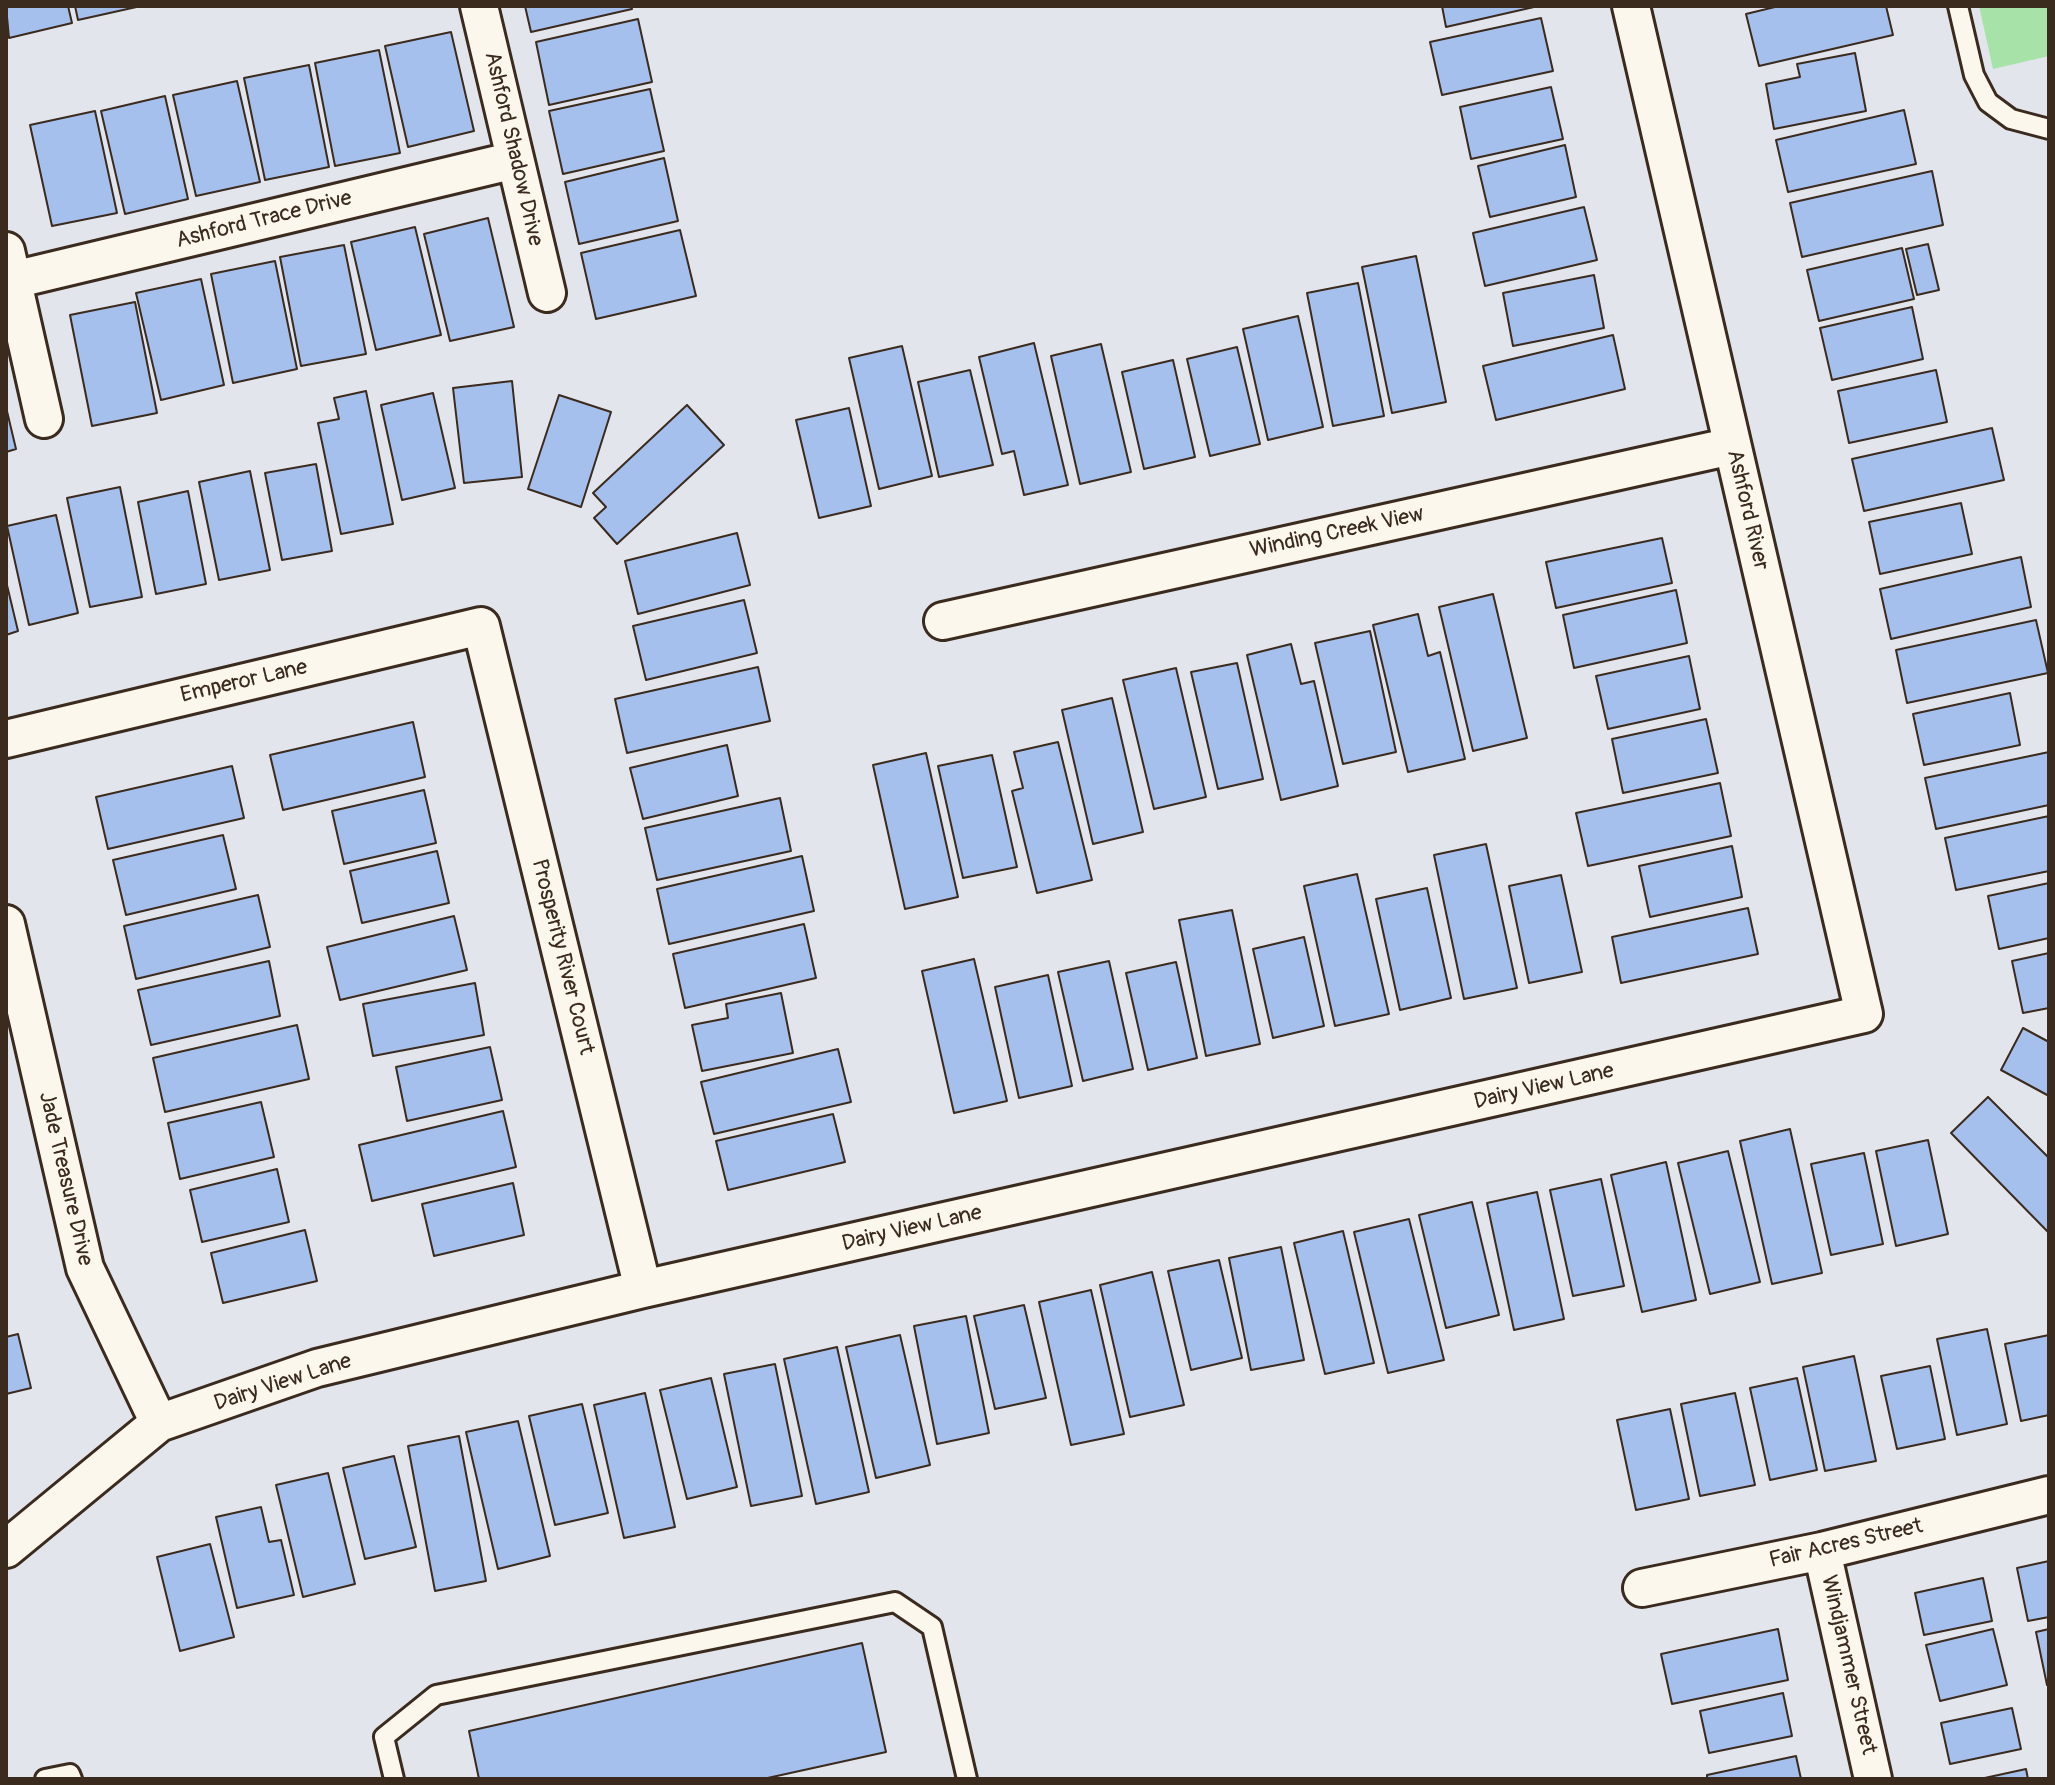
<!DOCTYPE html>
<html>
<head>
<meta charset="utf-8">
<style>
  body { margin:0 }
  #map { position:relative; width:2055px; height:1785px; overflow:hidden; background:#e2e6ec; font-family:Pangolin,sans-serif }
  canvas { display:block }
  .frame { position:absolute; inset:0; border:8px solid #3b2a1e; pointer-events:none }
</style>
</head>
<body>
<div id="map">
<canvas width="2055" height="1785"></canvas>
<div class="frame"></div>
</div>
<script>
const g = document.querySelector('canvas').getContext('2d');
g.lineJoin = 'round';
function fill(path, color) {
  g.fillStyle = color;
  g.fill(path, 'evenodd');
}
function poly(rows) {
  const path = new Path2D();
  for (const r of rows) {
    path.moveTo(r[0], r[1]);
    for (let i = 2; i < r.length; i += 2) path.lineTo(r[i], r[i + 1]);
  }
  return path;
}
function stroke(path, color, width, dash) {
  g.strokeStyle = color;
  g.lineWidth = width;
  g.lineCap = dash ? 'butt' : 'round';
  g.setLineDash(dash || []);
  g.stroke(path);
}
function write(font, color, halo, rows, align = 'center') {
  g.font = font + ' Pangolin,sans-serif';
  g.lineWidth = 7;
  g.setLineDash([]);
  g.textBaseline = 'middle';
  g.strokeStyle = halo;
  g.fillStyle = color;
  for (const [text, x, y, turn = 0] of rows) {
    g.save();
    g.translate(x, y);
    g.rotate((+turn || 0) * Math.PI / 180);
    g.textAlign = isNaN(turn) ? turn : align;
    if (halo) g.strokeText(text, 0, 0);
    g.fillText(text, 0, 0);
    g.restore();
  }
}
fill(poly([
  [1979,6,2049,6,2049,56,1993,69]
]), '#a7e3a9');
const building = poly([
  [6,6,68,6,72,23,9,38,6,6],
  [75,6,141,6,78,20,75,6],
  [525,6,631,6,632,9,531,32,525,6],
  [1442,6,1533,6,1534,7,1446,27,1442,6],
  [1779,6,1886,6,1893,35,1759,66,1746,14,1779,6],
  [1541,18,1553,71,1442,95,1430,42,1541,18],
  [638,19,652,82,549,105,536,42,638,19],
  [451,32,474,131,408,147,385,46,451,32],
  [379,50,400,153,335,166,315,63,379,50],
  [1855,53,1866,111,1774,129,1766,84,1800,77,1797,64,1855,53],
  [309,65,329,167,265,180,244,78,309,65],
  [237,81,260,182,196,196,173,95,237,81],
  [1551,87,1563,139,1471,159,1460,107,1551,87],
  [650,89,664,151,563,174,549,111,650,89],
  [165,96,188,199,125,214,101,111,165,96],
  [1904,110,1916,164,1788,192,1776,140,1904,110],
  [95,111,117,213,52,226,30,125,95,111],
  [1565,145,1576,197,1490,217,1478,166,1565,145],
  [664,158,678,221,579,244,565,182,664,158],
  [1932,171,1943,225,1802,257,1790,203,1932,171],
  [1584,207,1597,260,1485,286,1473,233,1584,207],
  [488,218,514,327,450,341,424,234,488,218],
  [415,227,441,335,376,350,351,242,415,227],
  [680,230,696,296,596,319,581,253,680,230],
  [1928,244,1939,290,1917,295,1906,249,1928,244],
  [344,245,366,354,301,366,280,257,344,245],
  [1902,248,1914,299,1819,321,1807,270,1902,248],
  [1416,256,1446,402,1392,413,1362,267,1416,256],
  [275,261,297,369,233,383,211,274,275,261],
  [1594,275,1604,328,1513,346,1503,293,1594,275],
  [201,279,224,385,161,400,136,293,201,279],
  [1358,283,1384,416,1333,426,1307,293,1358,283],
  [135,302,157,413,92,426,70,315,135,302],
  [1912,307,1923,359,1832,380,1820,328,1912,307],
  [1298,316,1323,427,1268,440,1243,329,1298,316],
  [1613,335,1625,389,1496,420,1483,366,1613,335],
  [1034,343,1068,485,1024,495,1014,451,1002,454,979,357,1034,343],
  [1101,344,1131,472,1080,484,1051,356,1101,344],
  [902,346,932,476,879,489,849,358,902,346],
  [1237,347,1260,444,1210,456,1187,359,1237,347],
  [1173,360,1195,457,1144,469,1122,372,1173,360],
  [970,370,993,465,939,477,918,382,970,370],
  [1936,370,1947,422,1849,443,1838,391,1936,370],
  [512,381,522,477,464,483,453,388,512,381],
  [366,391,393,524,341,534,318,423,339,419,334,398,366,391],
  [433,393,455,488,402,500,381,405,433,393],
  [559,395,611,412,581,507,528,489,559,395],
  [687,405,724,445,617,544,594,518,606,507,593,493,687,405],
  [6,407,16,449,6,452,6,407],
  [849,408,871,506,819,518,796,420,849,408],
  [1992,428,2004,480,1864,511,1852,459,1992,428],
  [316,464,332,551,282,560,265,473,316,464],
  [250,471,270,570,219,580,199,482,250,471],
  [120,487,142,597,90,607,67,498,120,487],
  [188,491,206,584,156,594,138,502,188,491],
  [1961,503,1972,554,1880,574,1869,522,1961,503],
  [56,515,78,613,29,625,7,526,56,515],
  [737,533,750,585,638,614,625,561,737,533],
  [1662,538,1672,583,1556,608,1546,562,1662,538],
  [2021,557,2031,607,1891,639,1880,589,2021,557],
  [6,581,18,631,6,635,6,581],
  [1676,590,1687,643,1574,668,1563,615,1676,590],
  [1493,594,1527,738,1473,751,1439,607,1493,594],
  [744,600,757,653,646,680,633,626,744,600],
  [1418,614,1428,656,1440,652,1465,759,1408,772,1373,625,1418,614],
  [2036,620,2048,673,1907,703,1896,650,2036,620],
  [1370,631,1396,752,1343,764,1315,643,1370,631],
  [1291,644,1301,684,1314,681,1338,786,1281,800,1247,655,1291,644],
  [1689,656,1700,709,1608,729,1596,676,1689,656],
  [1237,663,1263,779,1218,789,1191,672,1237,663],
  [758,667,770,721,627,753,615,699,758,667],
  [1176,668,1206,797,1154,809,1123,680,1176,668],
  [2010,693,2020,745,1924,765,1913,714,2010,693],
  [1112,698,1143,832,1093,844,1062,710,1112,698],
  [1706,719,1718,773,1623,793,1612,739,1706,719],
  [413,722,425,777,283,810,270,755,413,722],
  [1058,742,1092,880,1037,893,1012,791,1023,788,1014,752,1058,742],
  [727,745,738,796,643,819,630,768,727,745],
  [2049,752,2049,805,1936,829,1925,778,2049,752],
  [926,753,958,897,905,909,873,765,926,753],
  [992,755,1017,867,963,878,938,766,992,755],
  [232,766,244,818,108,849,96,797,232,766],
  [1720,783,1731,836,1588,866,1576,813,1720,783],
  [424,790,436,843,344,864,332,811,424,790],
  [780,798,791,851,657,880,645,828,780,798],
  [2049,816,2049,871,1956,890,1945,838,2049,816],
  [223,835,236,889,126,915,113,860,223,835],
  [1486,844,1517,988,1464,999,1434,855,1486,844],
  [1732,846,1742,897,1650,917,1639,866,1732,846],
  [437,851,449,903,362,923,350,871,437,851],
  [802,856,814,911,669,944,657,889,802,856],
  [1357,874,1389,1014,1335,1026,1304,886,1357,874],
  [1561,875,1582,972,1529,983,1509,886,1561,875],
  [2049,883,2049,938,1999,949,1988,896,2049,883],
  [1427,888,1451,998,1400,1010,1376,899,1427,888],
  [258,895,270,947,136,979,124,926,258,895],
  [1748,908,1758,954,1621,983,1612,937,1748,908],
  [1232,910,1260,1044,1206,1056,1179,920,1232,910],
  [454,916,467,970,340,1000,327,947,454,916],
  [804,924,816,978,685,1008,673,954,804,924],
  [1304,937,1324,1026,1273,1038,1253,949,1304,937],
  [2049,953,2049,1008,2023,1013,2012,961,2049,953],
  [974,959,1007,1101,954,1113,922,971,974,959],
  [269,961,280,1016,151,1045,138,990,269,961],
  [1109,961,1133,1069,1083,1081,1058,972,1109,961],
  [1176,962,1197,1058,1148,1070,1126,973,1176,962],
  [1048,975,1072,1086,1019,1098,995,987,1048,975],
  [475,983,484,1035,373,1056,363,1004,475,983],
  [781,993,793,1053,702,1071,692,1025,728,1018,726,1004,781,993],
  [297,1025,309,1079,165,1112,153,1058,297,1025],
  [2023,1028,2049,1042,2049,1096,2001,1070,2023,1028],
  [490,1047,502,1100,407,1121,396,1067,490,1047],
  [838,1049,851,1102,714,1134,701,1082,838,1049],
  [1988,1097,2049,1158,2049,1233,1951,1133,1988,1097],
  [261,1102,274,1157,180,1179,168,1123,261,1102],
  [503,1111,516,1167,372,1201,359,1145,503,1111],
  [833,1114,845,1162,728,1190,716,1141,833,1114],
  [1790,1129,1822,1273,1772,1284,1740,1141,1790,1129],
  [1928,1140,1948,1234,1896,1246,1876,1151,1928,1140],
  [1728,1151,1760,1282,1710,1294,1678,1163,1728,1151],
  [1864,1153,1883,1244,1831,1255,1811,1164,1864,1153],
  [1666,1162,1696,1300,1642,1312,1611,1175,1666,1162],
  [277,1169,289,1222,202,1242,190,1190,277,1169],
  [1601,1179,1624,1286,1573,1296,1550,1190,1601,1179],
  [513,1183,524,1235,434,1256,422,1204,513,1183],
  [1537,1192,1564,1319,1514,1330,1487,1203,1537,1192],
  [1472,1202,1499,1315,1446,1328,1419,1215,1472,1202],
  [1409,1219,1444,1360,1388,1373,1354,1232,1409,1219],
  [305,1230,317,1281,223,1303,211,1253,305,1230],
  [1343,1231,1374,1363,1325,1374,1294,1243,1343,1231],
  [1281,1247,1304,1360,1251,1370,1229,1258,1281,1247],
  [1219,1260,1242,1358,1191,1370,1168,1271,1219,1260],
  [1152,1272,1184,1405,1130,1417,1100,1285,1152,1272],
  [1091,1290,1124,1434,1071,1445,1039,1302,1091,1290],
  [1024,1305,1046,1398,995,1409,974,1316,1024,1305],
  [966,1316,989,1433,937,1444,914,1326,966,1316],
  [1987,1329,2007,1424,1957,1435,1937,1339,1987,1329],
  [18,1334,31,1388,6,1394,6,1337,18,1334],
  [900,1335,930,1465,876,1478,846,1347,900,1335],
  [2049,1335,2049,1415,2021,1421,2005,1344,2049,1335],
  [837,1347,869,1492,816,1504,784,1359,837,1347],
  [1854,1356,1876,1461,1825,1471,1803,1367,1854,1356],
  [775,1364,802,1496,751,1506,724,1374,775,1364],
  [1930,1366,1945,1439,1897,1449,1881,1376,1930,1366],
  [711,1378,737,1487,687,1499,660,1390,711,1378],
  [1797,1378,1817,1470,1770,1480,1750,1388,1797,1378],
  [645,1393,675,1527,624,1538,594,1405,645,1393],
  [1735,1393,1755,1485,1700,1496,1681,1404,1735,1393],
  [582,1404,608,1513,555,1525,529,1416,582,1404],
  [1670,1409,1689,1499,1636,1510,1617,1420,1670,1409],
  [518,1421,550,1556,498,1569,466,1432,518,1421],
  [459,1436,486,1581,435,1591,408,1446,459,1436],
  [394,1456,416,1547,365,1559,343,1468,394,1456],
  [328,1473,355,1584,303,1597,276,1485,328,1473],
  [261,1507,269,1542,281,1540,294,1595,237,1608,216,1517,261,1507],
  [210,1544,234,1637,180,1651,157,1557,210,1544],
  [2049,1561,2049,1617,2028,1621,2017,1568,2049,1561],
  [1983,1578,1992,1621,1924,1635,1915,1593,1983,1578],
  [1778,1629,1788,1680,1672,1704,1661,1654,1778,1629],
  [1993,1629,2007,1685,1940,1701,1926,1645,1993,1629],
  [2049,1629,2049,1684,2047,1685,2036,1632,2049,1629],
  [862,1643,886,1752,763,1779,479,1779,469,1731,862,1643],
  [1783,1693,1792,1736,1709,1753,1700,1711,1783,1693],
  [2012,1708,2021,1749,1950,1764,1941,1723,2012,1708],
  [1796,1756,1801,1779,1707,1779,1707,1775,1796,1756],
  [2026,1769,2028,1779,1980,1779,2026,1769]
]);
fill(building, '#a6c0ed');
stroke(building, '#3b2a1e', 2);
const lane = poly([
  [1958,6,1974,75,1988,102,2011,119,2049,129],
  [45,1779,70,1774,72,1779],
  [394,1779,384,1737,436,1695,895,1602,932,1627,967,1779]
]);
const street = poly([
  [479,6,547,293],
  [6,251,44,419],
  [13,280,515,160],
  [943,621,1732,446],
  [6,739,481,626,643,1289],
  [6,924,85,1268,159,1423],
  [6,1549,159,1423,317,1368,643,1289,1864,1014,1631,6],
  [1822,1551,1873,1779],
  [1642,1588,1822,1551,2049,1495]
]);
stroke(lane, '#3b2a1e', 24);
stroke(street, '#3b2a1e', 42);
stroke(lane, '#fbf7ec', 18);
stroke(street, '#fbf7ec', 36);
write('22px', '#3b2a1e', '#fbf7ec', [
  ["Ashford Shadow Drive",513,149,77],
  ["Ashford Trace Drive",264,220,-14],
  ["Ashford River",1747,510,77],
  ["Winding Creek View",1337,533,-12],
  ["Emperor Lane",244,682,-13],
  ["Prosperity River Court",562,957,76],
  ["Dairy View Lane",1544,1087,-13],
  ["Jade Treasure Drive",65,1179,77],
  ["Dairy View Lane",912,1229,-13],
  ["Dairy View Lane",283,1383,-18],
  ["Fair Acres Street",1846,1544,-13],
  ["Windjammer Street",1848,1665,77]
]);
</script>
</body>
</html>
